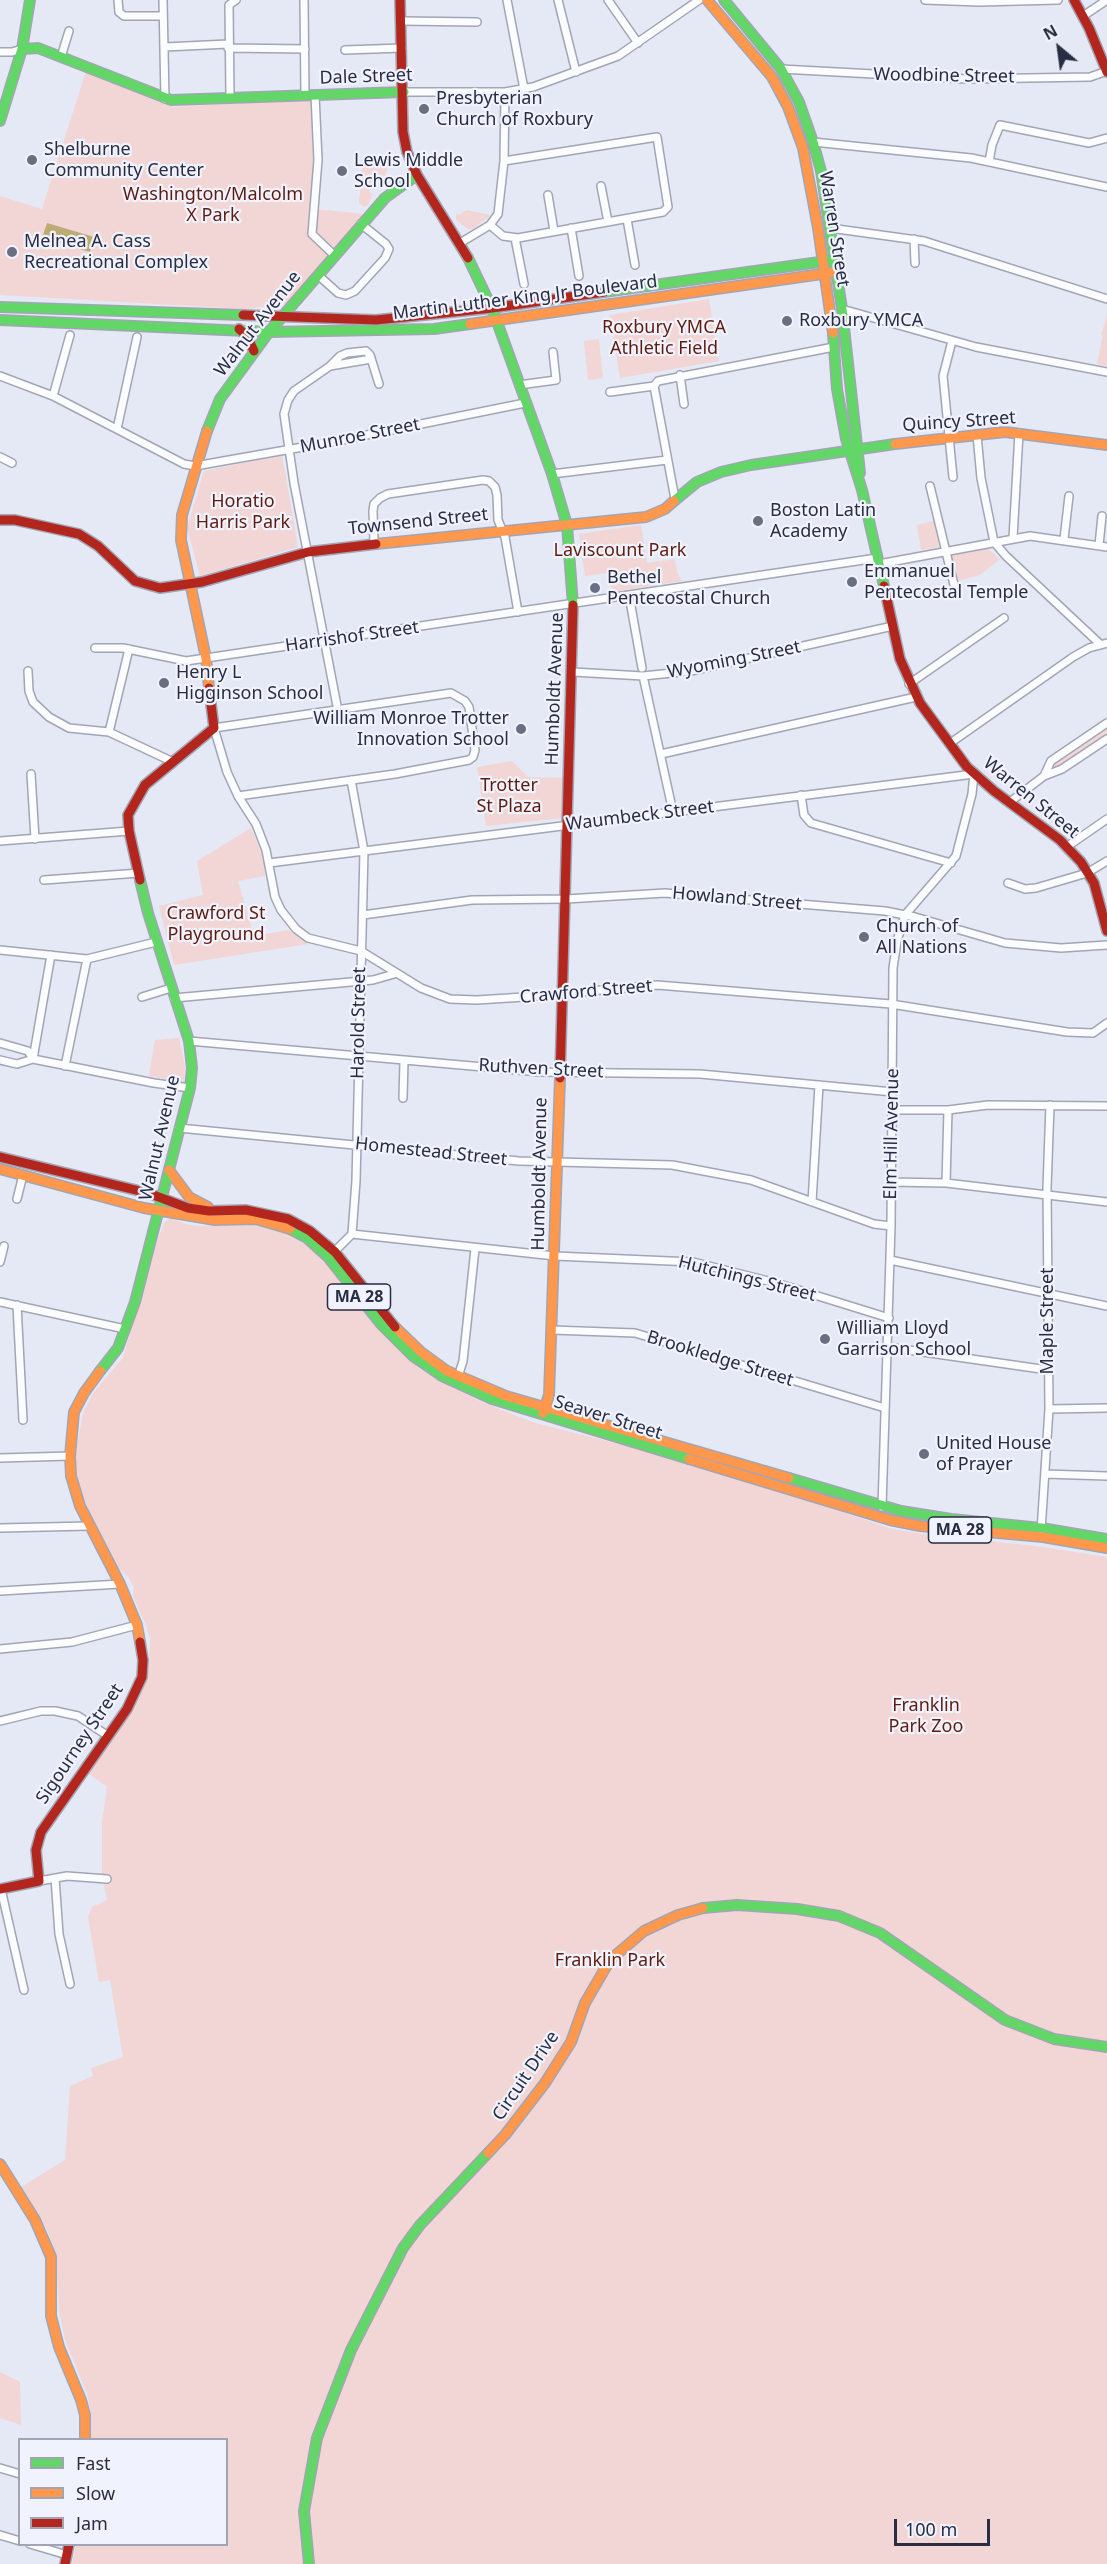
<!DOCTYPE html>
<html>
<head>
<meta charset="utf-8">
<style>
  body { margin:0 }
  #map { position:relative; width:1107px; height:2564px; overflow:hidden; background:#e5e8f5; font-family:"Noto Sans",sans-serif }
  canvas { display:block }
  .legend { position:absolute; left:18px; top:2438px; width:210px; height:108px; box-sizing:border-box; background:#f0f3fe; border:2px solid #a0a4b3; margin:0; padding:8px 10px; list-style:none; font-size:18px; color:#282d42 }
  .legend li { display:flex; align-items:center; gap:12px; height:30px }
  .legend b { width:30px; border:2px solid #a0a4b3 }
  .north { position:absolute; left:1029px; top:18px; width:60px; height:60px; -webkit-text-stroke:4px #f0f3fe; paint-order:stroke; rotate:331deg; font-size:16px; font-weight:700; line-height:24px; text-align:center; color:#282d42 }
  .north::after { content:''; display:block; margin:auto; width:21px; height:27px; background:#282d42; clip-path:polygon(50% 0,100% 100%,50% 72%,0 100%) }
  .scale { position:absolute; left:894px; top:2519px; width:96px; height:27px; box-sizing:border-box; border:3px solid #282d42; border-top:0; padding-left:8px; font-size:18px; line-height:21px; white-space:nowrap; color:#282d42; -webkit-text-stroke:4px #f0f3fe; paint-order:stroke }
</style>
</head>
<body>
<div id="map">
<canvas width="1107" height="2564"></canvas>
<ul class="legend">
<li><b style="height:8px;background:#63d668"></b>Fast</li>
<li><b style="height:8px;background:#ff974d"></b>Slow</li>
<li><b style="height:8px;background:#b3261e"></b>Jam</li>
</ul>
<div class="north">N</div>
<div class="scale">100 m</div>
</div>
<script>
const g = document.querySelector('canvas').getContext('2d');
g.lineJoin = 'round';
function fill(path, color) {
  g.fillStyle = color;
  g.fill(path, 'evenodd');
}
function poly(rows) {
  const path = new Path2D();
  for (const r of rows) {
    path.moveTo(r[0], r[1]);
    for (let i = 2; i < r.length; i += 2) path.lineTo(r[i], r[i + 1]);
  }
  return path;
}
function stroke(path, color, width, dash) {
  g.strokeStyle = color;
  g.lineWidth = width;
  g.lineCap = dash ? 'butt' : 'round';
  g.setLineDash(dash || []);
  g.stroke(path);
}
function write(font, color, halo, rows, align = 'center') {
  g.font = font + ' "Noto Sans",sans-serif';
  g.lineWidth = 4.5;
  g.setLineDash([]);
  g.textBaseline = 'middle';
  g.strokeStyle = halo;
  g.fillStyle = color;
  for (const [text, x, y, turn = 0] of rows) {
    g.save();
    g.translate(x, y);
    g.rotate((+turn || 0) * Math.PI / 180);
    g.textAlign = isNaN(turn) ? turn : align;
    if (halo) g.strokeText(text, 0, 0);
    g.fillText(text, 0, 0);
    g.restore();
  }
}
fill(poly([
  [86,71,173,107,311,99,315,209,364,214,287,304,244,309,0,295,0,196,42,209],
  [363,160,385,161,387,170,385,176,377,180,377,187,373,187,369,192,373,194,368,205,364,207,359,203],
  [466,210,491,215,473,229,468,229,456,220,456,214,459,215],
  [709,299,719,361,620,378,610,315],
  [1107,316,1107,366,1097,364,1103,335,1101,335],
  [599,339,603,378,588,380,584,341],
  [282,455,298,547,200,576,187,528,204,471],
  [934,521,939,547,921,550,917,525],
  [641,525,647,563,675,559,677,572,682,581,612,592,609,573,585,576,579,534],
  [987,548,1000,559,980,575,957,581,950,556],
  [1107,725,1107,734,1056,768,1052,762],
  [512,761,528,777,565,778,562,818,486,826,477,767],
  [251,828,264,859,265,876,238,881,254,936,289,930,308,944,174,965,159,906,203,895,197,861],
  [179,1038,185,1067,184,1082,149,1076,155,1040],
  [171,1218,185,1224,198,1226,256,1225,276,1229,303,1242,323,1259,381,1332,417,1367,439,1381,484,1403,535,1423,619,1444,636,1446,727,1473,892,1529,929,1535,1036,1546,1107,1557,1107,2564,72,2564,76,2545,226,2544,226,2440,91,2439,91,2414,87,2394,65,2340,59,2310,56,2255,47,2230,21,2187,65,2160,70,2086,93,2076,91,2068,123,2057,110,1980,99,1982,88,1917,92,1907,107,1900,102,1875,102,1822,107,1787,88,1773,140,1696,149,1669,150,1639,147,1628,133,1596,134,1588,128,1576,117,1567,101,1538,79,1487,76,1468,76,1451,83,1413,93,1393,123,1358,131,1329,141,1303,158,1238,165,1222],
  [0,2372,20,2382,21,2425,0,2418]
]), '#f1d6d5');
fill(poly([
  [47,223,94,237,90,252,42,238]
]), '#bcac73');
const street = poly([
  [118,0,119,12,124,16,163,16],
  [163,0,165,99],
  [304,0,305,95],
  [507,0,524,89],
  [558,0,576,72],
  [608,0,638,43],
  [925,0,979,2,1058,0],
  [1083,16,1107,0],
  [401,21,477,22],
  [165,47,228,44],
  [228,48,305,49],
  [345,50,402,48],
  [0,52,12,52,22,49],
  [61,57,69,31],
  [781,69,966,79,1090,77,1107,71],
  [404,92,505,92,533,87,618,56,699,0],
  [315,95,318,160,312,234,335,256],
  [230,98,229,5,236,0],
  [813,142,971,158,1107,187],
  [989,162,992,145,1000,125,1089,143,1107,138],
  [601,186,608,222],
  [548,195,554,231],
  [627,219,635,265],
  [490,225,503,236,518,238,663,212,668,207,657,137,504,161],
  [571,228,579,276],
  [830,228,924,241,1107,299],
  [515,238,524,284],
  [914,239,915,263],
  [460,243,490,225,498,214,504,161,505,92],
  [318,275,338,293,346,295,355,291,385,258,389,249,386,244,361,224],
  [842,309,976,347,1107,372],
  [952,341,943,376,953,477],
  [371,359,330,366,340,356,347,353,366,351,370,355,379,384],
  [330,366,294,391,288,400,284,414,294,483,338,711],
  [680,375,684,404],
  [0,376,53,396,184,464,195,466,337,441,525,403],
  [519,385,556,380,553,352],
  [610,392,654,386],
  [53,396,70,335],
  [117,429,137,337],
  [977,435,981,478,994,542,1006,556,1100,644],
  [0,457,12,463],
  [552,474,667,460],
  [930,486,956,593],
  [675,499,654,386,658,381,834,347],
  [1013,538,1019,433],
  [1064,539,1069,496],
  [374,543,373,511,374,504,380,498,388,494,483,480,489,481,495,487,497,495,498,520,505,537,518,612],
  [1099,545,1102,516],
  [879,564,1030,536,1107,547],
  [629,595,642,668],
  [95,648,123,648,186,661,877,558],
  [28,671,29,691,33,702,49,717,69,728,109,732,171,761],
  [573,672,643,676,691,671,893,626],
  [643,676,673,812],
  [909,684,1004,618],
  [109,732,129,649],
  [949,744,1073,657,1089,648,1107,643],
  [661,754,916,697],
  [31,774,35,839],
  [1044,776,1051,761,1107,723],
  [801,795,804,815,811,823,951,863],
  [238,796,395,774,469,760,473,757,475,750,469,707,465,701,451,693,214,728,227,772,238,796,256,824,266,850,275,897,281,910,296,929,308,938,361,951,421,988,450,999,477,1000,524,997,657,985,891,1004,1067,1032,1093,1033,1107,1023],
  [1010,802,1044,776,1062,769,1107,739],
  [0,841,129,831],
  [1068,846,1107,819],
  [269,863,974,774,972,794,956,856,905,915,897,941,893,968,891,1226,882,1507],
  [44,880,139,873],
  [1008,883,1025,889,1036,888,1087,873,1107,861],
  [363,915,472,900,566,899,665,893,885,911,915,917,1005,943,1061,948,1107,945],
  [0,950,87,959,156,942],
  [142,997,171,988],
  [174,998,373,980,394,974],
  [189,1041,540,1072,700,1074,893,1092],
  [0,1043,28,1051,33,1059],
  [33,1059,51,955],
  [0,1060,17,1064,33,1059,154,1083,190,1088],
  [65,1066,87,959],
  [403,1098,404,1061],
  [893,1110,948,1110,988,1105,1107,1106],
  [179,1128,519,1161,672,1165,751,1180,874,1224,891,1226],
  [891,1182,946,1183,1107,1202],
  [946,1183,948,1110],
  [17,1199,23,1175],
  [812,1202,819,1085],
  [352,1234,555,1256,693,1262,776,1283,889,1318],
  [333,1253,352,1234,356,1181,364,851,351,780],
  [890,1260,1107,1306],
  [0,1262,4,1246],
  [0,1302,125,1329],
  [17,1305,23,1420],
  [552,1330,635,1333,885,1408],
  [888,1347,1048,1370],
  [457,1380,463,1361,475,1249],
  [1049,1409,1107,1408],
  [0,1458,70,1456],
  [1045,1474,1107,1476],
  [0,1528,89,1526],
  [1041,1531,1049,1409,1047,1188,1050,1105],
  [0,1591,120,1584],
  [0,1649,72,1642,137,1625],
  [0,1721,41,1711,55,1711,78,1716,108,1736],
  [55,1878,59,1934,70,1984],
  [39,1881,67,1876,107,1879],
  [1,1889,24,1990],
  [0,2468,20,2474],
  [0,2535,20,2541],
  [30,2544,67,2555]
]);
const fast = poly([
  [724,0,781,69,799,102,813,142,821,171,842,309,860,473],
  [22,49,38,48,171,100,404,92],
  [0,121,22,49,30,0],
  [468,258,492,308,552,474,567,525,573,605],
  [604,292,834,260],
  [0,307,243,315],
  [0,320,269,332,434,329,470,324],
  [833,333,837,389,846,439,862,490,884,586],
  [207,431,220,399,269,332,385,198,417,175],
  [674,501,697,482,721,472,751,465,895,444],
  [290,1229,307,1238,328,1257,381,1324,413,1356,442,1376,492,1399,689,1459],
  [100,1371,118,1348,135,1302,190,1088,192,1068,189,1041,148,913,140,880],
  [789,1478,901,1511,951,1519,1041,1528,1107,1539],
  [703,1908,737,1905,797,1909,839,1916,880,1933,1005,2020,1054,2039,1107,2047],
  [309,2564,304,2511,317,2438,351,2350,403,2248,420,2225,488,2153]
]);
const slow = poly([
  [707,0,772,77,788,107,803,148,818,228,833,333],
  [470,324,836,272],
  [207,431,182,515,181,540,206,658,209,688],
  [895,444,1005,432,1107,445],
  [376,544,646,517,665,509,674,501],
  [0,1169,144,1208,215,1220,256,1219,290,1229],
  [169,1170,189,1197,208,1207],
  [395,1327,421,1352,447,1371,506,1396,789,1478],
  [100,1371,84,1393,74,1412,70,1456,71,1476,80,1506,120,1584,137,1625,140,1642],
  [543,1413,549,1395,560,1078],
  [689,1459,890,1520,920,1526,1043,1537,1107,1548],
  [488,2153,505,2135,545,2083,571,2042,585,2003,610,1960,644,1931,678,1915,703,1908],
  [0,2164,35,2220,51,2257,51,2316,59,2347,81,2400,85,2415,85,2440]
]);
const jam = poly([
  [400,0,403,132,407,152,417,175,468,258],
  [1074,0,1089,28,1107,72],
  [243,315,376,320,492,308,604,292],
  [239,329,247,336,254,351],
  [0,520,15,520,79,534,98,546,135,581,160,588,202,582,308,552,376,544],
  [884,586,900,659,920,703,967,767,994,791,1060,840,1081,862,1094,883,1107,931],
  [140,880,129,831,128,815,145,785,214,728,209,688],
  [560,1078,573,605],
  [0,1157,148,1193,188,1208,209,1211,246,1210,288,1219,310,1231,335,1252,395,1327],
  [0,1889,39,1881,36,1850,41,1832,127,1709,142,1677,143,1660,140,1642],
  [65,2564,69,2544]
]);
stroke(street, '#a2a5b4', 10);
stroke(fast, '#a2a5b4', 12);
stroke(slow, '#a2a5b4', 12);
stroke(jam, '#a2a5b4', 12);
stroke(street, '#fbfcfe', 7);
stroke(fast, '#63d668', 9);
stroke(slow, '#ff974d', 9);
stroke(jam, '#b3261e', 9);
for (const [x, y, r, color] of [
  [424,109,6,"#6a6e81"],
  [32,160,6,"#6a6e81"],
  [342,171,6,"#6a6e81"],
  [12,252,6,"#6a6e81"],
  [787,321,6,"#6a6e81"],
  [758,521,6,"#6a6e81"],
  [852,582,6,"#6a6e81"],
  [595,588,6,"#6a6e81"],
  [164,683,6,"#6a6e81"],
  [521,729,6,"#6a6e81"],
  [864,937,6,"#6a6e81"],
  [825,1339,6,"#6a6e81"],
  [924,1454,6,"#6a6e81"]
]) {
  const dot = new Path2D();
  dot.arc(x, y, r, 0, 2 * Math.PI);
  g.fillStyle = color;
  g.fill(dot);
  stroke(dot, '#f0f3fe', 2);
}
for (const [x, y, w] of [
  [359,1297,63],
  [960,1530,63]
]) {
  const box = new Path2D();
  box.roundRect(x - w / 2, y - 13, w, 26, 4.5);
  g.fillStyle = '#f0f3fe';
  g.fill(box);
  stroke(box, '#282d42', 1.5);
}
write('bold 16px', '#282d42', null, [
  ["MA 28",359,1297],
  ["MA 28",960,1530]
]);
write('18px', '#282d42', '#f0f3fe', [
  ["Woodbine Street",944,76,1],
  ["Dale Street",366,77,-2],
  ["Warren Street",834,229,81],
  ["Martin Luther King Jr Boulevard",525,298,-7],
  ["Walnut Avenue",258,324,-52],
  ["Quincy Street",959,422,-4],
  ["Munroe Street",360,436,-11],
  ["Townsend Street",418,522,-6],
  ["Harrishof Street",352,637,-8],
  ["Wyoming Street",734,660,-11],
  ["Humboldt Avenue",555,689,-88],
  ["Warren Street",1031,798,39],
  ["Waumbeck Street",640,816,-7],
  ["Howland Street",737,899,5],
  ["Crawford Street",586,992,-5],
  ["Harold Street",359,1023,-89],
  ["Ruthven Street",541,1069,3],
  ["Elm Hill Avenue",892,1134,-89],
  ["Walnut Avenue",160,1138,-77],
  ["Homestead Street",431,1152,6],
  ["Humboldt Avenue",540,1174,-89],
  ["Hutchings Street",747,1279,14],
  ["Maple Street",1048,1321,-90],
  ["Brookledge Street",720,1359,17],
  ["Seaver Street",608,1418,17],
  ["Sigourney Street",80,1744,-56],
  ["Circuit Drive",526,2076,-56]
]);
write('18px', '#282d42', '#f0f3fe', [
  ["Presbyterian",436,99],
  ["Church of Roxbury",436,120],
  ["Shelburne",44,150],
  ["Community Center",44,171],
  ["Lewis Middle",354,161],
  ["School",354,182],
  ["Melnea A. Cass",24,242],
  ["Recreational Complex",24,263],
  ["Roxbury YMCA",799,321],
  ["Boston Latin",770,511],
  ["Academy",770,532],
  ["Emmanuel",864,572],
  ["Pentecostal Temple",864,593],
  ["Bethel",607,578],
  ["Pentecostal Church",607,599],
  ["Henry L",176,673],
  ["Higginson School",176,694],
  ["William Monroe Trotter",509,719,"right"],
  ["Innovation School",509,740,"right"],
  ["Church of",876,927],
  ["All Nations",876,948],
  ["William Lloyd",837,1329],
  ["Garrison School",837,1350],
  ["United House",936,1444],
  ["of Prayer",936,1465]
], 'left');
write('18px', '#5f1c0e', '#f0f3fe', [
  ["Washington/Malcolm",213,195],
  ["X Park",213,216],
  ["Roxbury YMCA",664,328],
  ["Athletic Field",664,349],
  ["Horatio",243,502],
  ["Harris Park",243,523],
  ["Laviscount Park",620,551],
  ["Trotter",509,786],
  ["St Plaza",509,807],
  ["Crawford St",216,914],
  ["Playground",216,935],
  ["Franklin",926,1706],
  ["Park Zoo",926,1727],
  ["Franklin Park",610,1961]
]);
</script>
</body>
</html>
